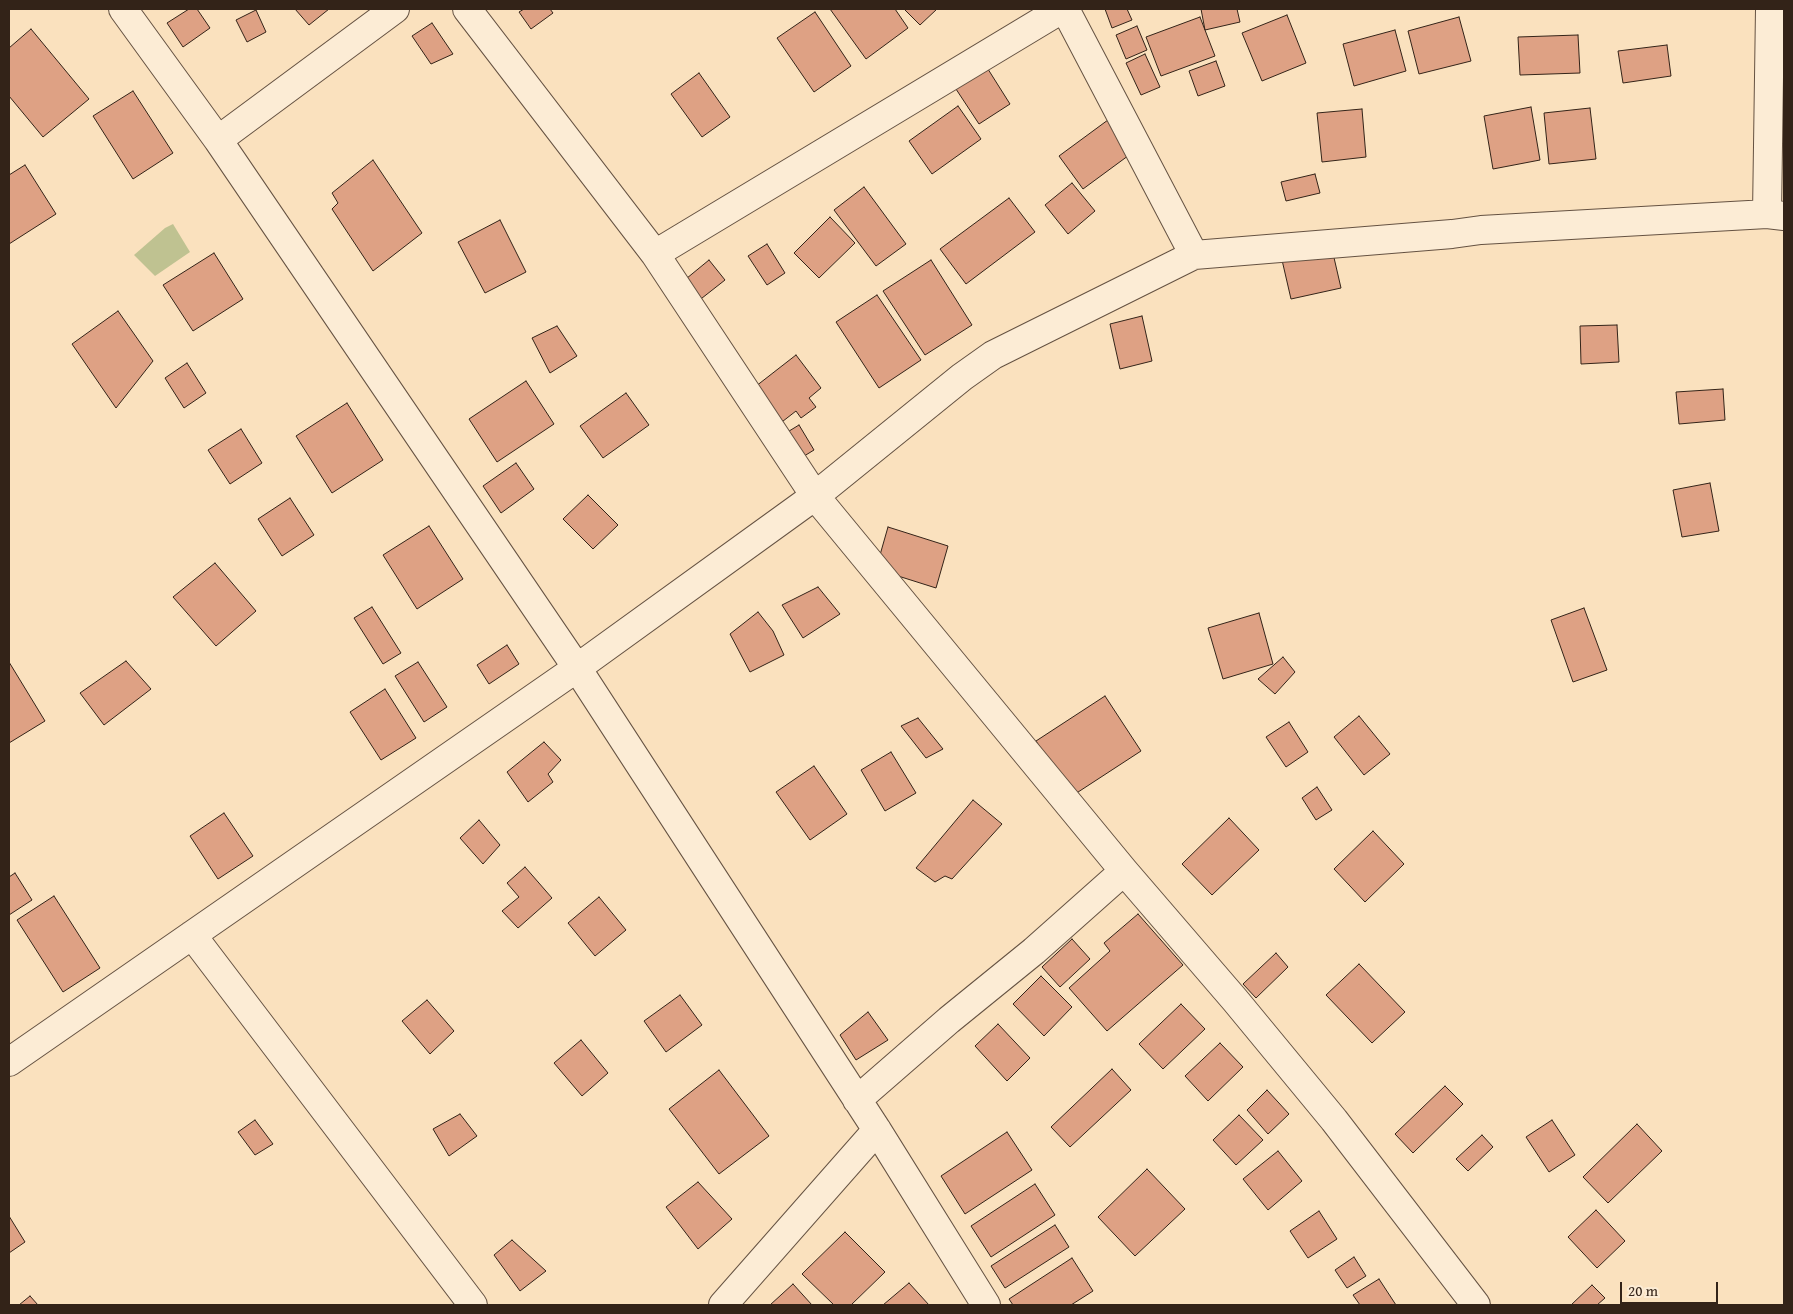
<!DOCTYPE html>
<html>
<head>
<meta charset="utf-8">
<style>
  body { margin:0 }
  #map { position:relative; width:1793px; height:1314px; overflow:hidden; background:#fae1be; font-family:"Gentium Book Plus",serif }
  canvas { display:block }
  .frame { position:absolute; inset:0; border:10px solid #332318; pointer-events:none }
  .scale { position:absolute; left:1620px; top:1282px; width:98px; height:22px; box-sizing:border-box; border:2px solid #332318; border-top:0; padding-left:6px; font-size:15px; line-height:18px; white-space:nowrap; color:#332318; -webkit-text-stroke:4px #fcecd5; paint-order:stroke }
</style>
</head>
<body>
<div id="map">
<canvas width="1793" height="1314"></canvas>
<div class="frame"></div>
<div class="scale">20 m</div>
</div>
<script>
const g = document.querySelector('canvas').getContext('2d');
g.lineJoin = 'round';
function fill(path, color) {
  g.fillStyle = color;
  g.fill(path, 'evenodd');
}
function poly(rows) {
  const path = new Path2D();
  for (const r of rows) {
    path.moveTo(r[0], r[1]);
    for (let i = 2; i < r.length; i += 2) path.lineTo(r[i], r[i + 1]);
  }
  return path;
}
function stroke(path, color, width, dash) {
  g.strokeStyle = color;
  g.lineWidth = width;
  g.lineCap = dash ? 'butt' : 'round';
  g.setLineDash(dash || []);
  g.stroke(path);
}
fill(poly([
  [173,224,190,252,155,276,134,255,165,228]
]), '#bfc291');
const building = poly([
  [189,9,197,9,210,28,183,47,167,23,189,9],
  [295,9,329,9,309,25,295,9],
  [524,9,550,9,553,13,531,29,519,12,524,9],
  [830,9,895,9,908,28,866,59,830,9],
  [904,9,937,9,920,25,904,9],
  [1105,9,1127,9,1132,20,1112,28,1105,9],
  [1201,9,1237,9,1240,22,1205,30,1201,9],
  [256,10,266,32,247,42,236,20,256,10],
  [815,12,851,66,814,92,777,38,815,12],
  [1287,15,1306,63,1262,81,1242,33,1287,15],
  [1200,17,1215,56,1161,76,1146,37,1200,17],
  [1459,17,1471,61,1419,74,1408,31,1459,17],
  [432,23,453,54,431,64,412,36,432,23],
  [1137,26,1147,50,1126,59,1116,35,1137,26],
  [31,29,89,99,43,137,9,96,9,48,31,29],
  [1395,30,1406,71,1354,86,1343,44,1395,30],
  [1578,35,1580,73,1520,75,1518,37,1578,35],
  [1667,45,1671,76,1623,83,1618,51,1667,45],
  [1145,54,1160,87,1141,95,1126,63,1145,54],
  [1216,61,1225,86,1198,96,1189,71,1216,61],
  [986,66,1010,104,979,124,954,86,986,66],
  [699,73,730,117,702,137,671,94,699,73],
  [133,91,173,153,133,179,93,116,133,91],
  [958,106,981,139,932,174,909,141,958,106],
  [1531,107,1540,160,1493,169,1484,116,1531,107],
  [1590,108,1596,159,1549,164,1544,113,1590,108],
  [1362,109,1366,157,1322,162,1317,113,1362,109],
  [1112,117,1136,150,1083,189,1059,156,1112,117],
  [373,160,422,233,373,271,332,209,338,203,332,193,373,160],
  [25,165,56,214,9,244,9,175,25,165],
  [1315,174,1320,193,1286,201,1281,182,1315,174],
  [1072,183,1095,211,1068,234,1045,205,1072,183],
  [864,187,906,244,876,266,834,210,864,187],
  [1009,198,1035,232,966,284,940,249,1009,198],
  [830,217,855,243,819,278,794,253,830,217],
  [500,220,526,272,485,293,458,242,500,220],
  [767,244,785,273,767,285,748,256,767,244],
  [1332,249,1341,288,1291,299,1282,260,1332,249],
  [214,253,243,299,193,331,163,285,214,253],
  [709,260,725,280,697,302,681,283,709,260],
  [931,260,972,325,925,355,883,291,931,260],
  [877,295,921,360,879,388,836,322,877,295],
  [118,311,153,361,116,408,72,344,118,311],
  [1142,316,1152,361,1120,369,1110,324,1142,316],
  [1617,325,1619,362,1581,364,1580,326,1617,325],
  [557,326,577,356,550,373,532,338,557,326],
  [796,355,821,388,809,398,816,407,801,418,796,411,778,425,751,390,796,355],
  [187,363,206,393,184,408,165,378,187,363],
  [526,381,554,424,497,462,469,419,526,381],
  [1723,389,1725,420,1679,424,1676,392,1723,389],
  [626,393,649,425,603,458,580,426,626,393],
  [347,403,383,460,332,493,296,436,347,403],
  [799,425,814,450,796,461,781,436,799,425],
  [241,429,262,463,230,484,208,450,241,429],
  [516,463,534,489,501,513,483,486,516,463],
  [1710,483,1719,531,1682,537,1673,490,1710,483],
  [588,495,618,525,593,549,563,519,588,495],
  [290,498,314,535,282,556,258,519,290,498],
  [429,526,463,579,417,609,383,555,429,526],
  [888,527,948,546,936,588,876,569,888,527],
  [215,563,256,611,216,646,173,597,215,563],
  [818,587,840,614,803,638,782,605,818,587],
  [372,607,401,653,383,664,354,618,372,607],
  [1584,608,1607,670,1573,682,1551,620,1584,608],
  [758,612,773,631,784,655,750,672,730,634,758,612],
  [1259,613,1273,664,1223,679,1208,628,1259,613],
  [507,645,519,664,489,684,477,665,507,645],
  [1283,657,1295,672,1275,694,1258,679,1283,657],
  [126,661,151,689,104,725,80,693,126,661],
  [9,662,45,721,9,743,9,662],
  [418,662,447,707,424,722,395,676,418,662],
  [385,689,416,738,381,760,350,712,385,689],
  [1105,696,1141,751,1072,796,1036,741,1105,696],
  [1359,716,1390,754,1364,775,1334,737,1359,716],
  [918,718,943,749,926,758,901,726,918,718],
  [1289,722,1308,752,1286,767,1266,737,1289,722],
  [544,742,561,760,548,774,553,782,528,802,507,772,544,742],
  [891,752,916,793,885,811,861,770,891,752],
  [814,766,847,814,810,840,776,792,814,766],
  [1317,787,1332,810,1316,820,1302,798,1317,787],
  [973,800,1002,824,952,879,945,876,935,882,916,868,973,800],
  [224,813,253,856,218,879,190,836,224,813],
  [1229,818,1259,850,1212,895,1182,864,1229,818],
  [479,820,500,845,483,864,460,838,479,820],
  [1373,831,1404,864,1365,902,1334,869,1373,831],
  [525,867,552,898,518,928,502,911,519,897,507,883,525,867],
  [15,873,32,900,9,915,9,877,15,873],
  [54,896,100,968,63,992,17,920,54,896],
  [599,897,626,930,595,956,568,923,599,897],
  [1138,914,1183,965,1107,1031,1069,988,1110,951,1104,943,1138,914],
  [1072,939,1090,959,1060,987,1042,967,1072,939],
  [1276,953,1288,967,1256,998,1243,984,1276,953],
  [1359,964,1405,1012,1372,1043,1326,995,1359,964],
  [1041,976,1072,1007,1044,1036,1013,1004,1041,976],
  [680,995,702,1025,666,1052,644,1021,680,995],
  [427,1000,454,1031,430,1054,402,1021,427,1000],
  [1181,1004,1205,1029,1163,1069,1139,1044,1181,1004],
  [868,1012,888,1040,856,1060,840,1035,868,1012],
  [998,1024,1030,1058,1007,1081,975,1046,998,1024],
  [581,1040,608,1073,582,1096,554,1063,581,1040],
  [1220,1043,1243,1067,1208,1101,1185,1076,1220,1043],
  [1112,1069,1131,1090,1070,1147,1051,1127,1112,1069],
  [719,1070,769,1136,719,1174,669,1109,719,1070],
  [1445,1086,1463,1104,1413,1153,1395,1134,1445,1086],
  [1267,1090,1289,1114,1268,1134,1247,1110,1267,1090],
  [460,1114,477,1136,449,1156,433,1129,460,1114],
  [1239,1115,1263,1140,1236,1165,1213,1140,1239,1115],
  [255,1120,273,1144,255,1155,238,1132,255,1120],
  [1552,1120,1575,1155,1549,1172,1526,1137,1552,1120],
  [1637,1124,1662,1151,1608,1203,1583,1177,1637,1124],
  [1007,1132,1032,1170,965,1214,941,1176,1007,1132],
  [1482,1135,1493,1147,1468,1171,1456,1159,1482,1135],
  [1278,1151,1302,1181,1268,1210,1243,1179,1278,1151],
  [1147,1169,1185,1209,1135,1256,1098,1217,1147,1169],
  [698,1182,732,1219,698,1249,666,1207,698,1182],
  [1035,1184,1055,1215,991,1257,971,1226,1035,1184],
  [1596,1210,1625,1241,1597,1268,1568,1237,1596,1210],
  [1319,1211,1337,1239,1308,1258,1290,1231,1319,1211],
  [9,1216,25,1242,9,1253,9,1216],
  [1055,1225,1069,1247,1005,1288,991,1266,1055,1225],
  [845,1232,885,1272,851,1305,834,1305,802,1274,845,1232],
  [512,1240,546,1271,520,1291,494,1255,512,1240],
  [1354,1257,1366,1276,1347,1288,1335,1270,1354,1257],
  [1072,1258,1093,1291,1071,1305,1013,1305,1009,1299,1072,1258],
  [1379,1279,1396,1305,1360,1305,1353,1295,1379,1279],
  [909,1283,929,1305,883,1305,909,1283],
  [793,1284,812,1305,770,1305,793,1284],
  [1592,1285,1605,1298,1597,1305,1571,1305,1592,1285],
  [30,1296,38,1305,19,1305,30,1296]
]);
fill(building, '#dea184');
stroke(building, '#332318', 1);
const street = poly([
  [123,9,218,140,577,668,877,1130,986,1305],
  [467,9,655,254,815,496,1124,871,1235,1000,1334,1120,1476,1305],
  [1065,9,1194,255],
  [218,140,395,9],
  [1767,214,1770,9],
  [655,254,1062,9],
  [192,935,473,1305],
  [9,1062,577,668,815,496,962,377,993,355,1194,255,1452,234,1481,230,1767,214,1784,216],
  [857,1100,949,1020,1034,951,1124,871],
  [723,1305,877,1130]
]);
stroke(street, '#655242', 30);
stroke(street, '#fcecd5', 28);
</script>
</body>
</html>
